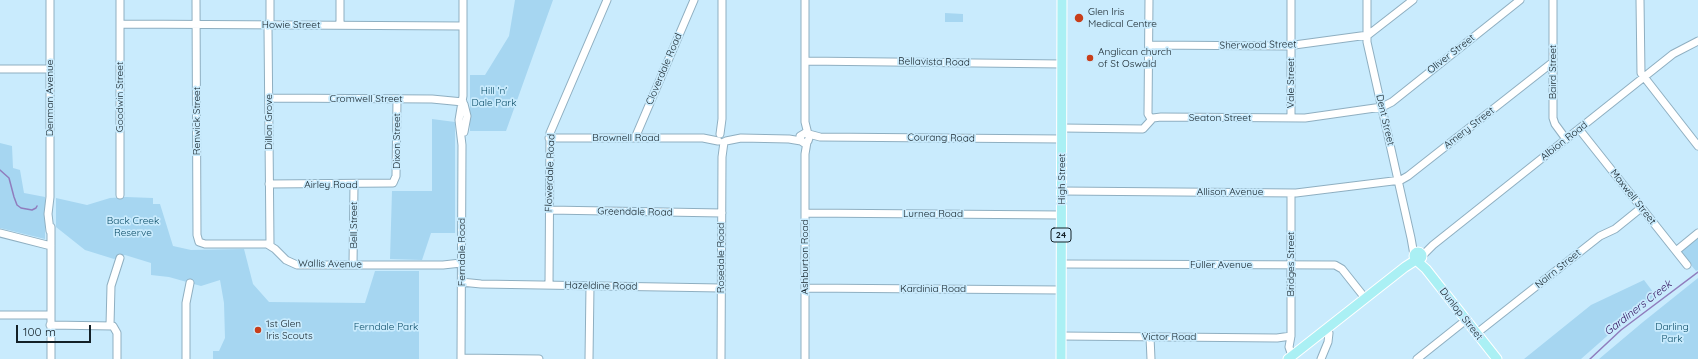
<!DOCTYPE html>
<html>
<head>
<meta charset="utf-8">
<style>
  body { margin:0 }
  #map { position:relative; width:1698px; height:359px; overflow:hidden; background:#c9ebfd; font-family:Quicksand,sans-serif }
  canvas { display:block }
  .scale { position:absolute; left:16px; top:325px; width:75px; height:18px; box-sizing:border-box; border:2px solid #132027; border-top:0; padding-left:5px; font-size:12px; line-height:14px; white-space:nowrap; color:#132027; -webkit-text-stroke:3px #c9ebfd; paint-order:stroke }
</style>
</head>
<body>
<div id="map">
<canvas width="1698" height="359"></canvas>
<div class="scale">100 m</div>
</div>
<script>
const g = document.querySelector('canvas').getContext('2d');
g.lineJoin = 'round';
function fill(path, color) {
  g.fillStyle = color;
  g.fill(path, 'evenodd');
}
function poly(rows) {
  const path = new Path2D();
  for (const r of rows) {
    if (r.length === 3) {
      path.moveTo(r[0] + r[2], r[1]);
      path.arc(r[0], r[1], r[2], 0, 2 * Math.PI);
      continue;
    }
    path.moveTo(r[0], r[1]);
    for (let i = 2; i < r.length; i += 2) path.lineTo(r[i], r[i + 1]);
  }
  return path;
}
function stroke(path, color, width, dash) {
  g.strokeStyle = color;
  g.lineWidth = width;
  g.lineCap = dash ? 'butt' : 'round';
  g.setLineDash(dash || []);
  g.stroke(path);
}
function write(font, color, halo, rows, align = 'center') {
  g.font = font + ' Quicksand,sans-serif';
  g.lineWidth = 3.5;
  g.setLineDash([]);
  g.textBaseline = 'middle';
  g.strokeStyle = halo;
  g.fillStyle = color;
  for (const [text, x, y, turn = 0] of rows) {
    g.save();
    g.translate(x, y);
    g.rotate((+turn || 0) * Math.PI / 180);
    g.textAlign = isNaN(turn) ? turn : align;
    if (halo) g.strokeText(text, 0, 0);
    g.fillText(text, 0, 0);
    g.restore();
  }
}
fill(poly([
  [515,0,553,0,506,131,470,131,470,75,485,75,509,36],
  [945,13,963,14,963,22,945,22],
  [432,119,455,122,455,233,431,233,422,260,390,259,392,191,432,191],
  [0,143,12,146,13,168,20,170,24,193,45,197,45,239,0,228],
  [126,197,153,198,153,204,160,204,173,246,191,250,244,249,253,284,269,302,365,303,375,271,419,271,419,359,213,359,213,351,219,351,225,338,224,303,220,280,201,286,169,277,151,275,151,263,125,255,114,259,85,250,56,227,56,198,87,205,110,198],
  [1698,237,1698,270,1696,271,1681,253,1682,249],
  [1698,278,1698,359,1599,359,1643,322],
  [1644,280,1656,296,1623,322,1581,359,1524,359,1591,305]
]), '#a6d6f1');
stroke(poly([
  [0,170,9,178,14,197,17,205,21,208,32,210,36,208,37,206],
  [1590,359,1621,330,1698,272]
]), '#907dbd', 1.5);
const minor = poly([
  [50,0,50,197,48,214,50,231],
  [120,0,120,195],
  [196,0,197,235,199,242,205,244,267,244,275,249,286,260,297,265,443,265,461,263],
  [340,0,340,25],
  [805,0,805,122,808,134],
  [1149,0,1148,114,1151,119],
  [1291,0,1291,118],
  [1367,0,1367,42,1411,238,1414,255],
  [1553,0,1553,118,1555,124,1566,139],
  [1640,0,1641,73,1698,146],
  [120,24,463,26],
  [1149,45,1287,46,1368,35,1413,0],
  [805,61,1062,64],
  [0,69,50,69],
  [269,98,432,99,463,102],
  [464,104,467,116,464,132],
  [1062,128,1143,129,1153,118,1161,117,1305,118,1382,107,1392,102,1520,0],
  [1579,129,1687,265],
  [720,134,722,119,722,0],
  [809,135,809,138,808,141,804,143,801,141,800,136,805,133,820,137,1062,139],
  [549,138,703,138,718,141],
  [635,138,694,0],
  [726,141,741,138,789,139,801,141],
  [269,184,393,183,396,176,397,99],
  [1062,191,1296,193,1401,180,1408,176,1553,62],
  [1291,193,1291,336,1289,347,1292,356],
  [549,210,722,213],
  [805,213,1061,215],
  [0,233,51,246],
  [270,245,268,28,270,22,270,0],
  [1676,251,1698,233],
  [1422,256,1433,245,1673,54,1698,41],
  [1061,264,1335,265,1342,269,1365,298],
  [353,265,354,185],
  [461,282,481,284,721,288],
  [549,285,550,133,607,0],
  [805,288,1061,290],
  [0,315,50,315],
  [50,325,113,326,117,333,117,359],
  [110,325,111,286,120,258],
  [1477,333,1600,236,1615,229,1641,208],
  [1061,336,1277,338,1291,336],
  [1150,337,1151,359],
  [461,358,539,359],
  [51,359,51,227],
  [186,359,186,303,190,283],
  [461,359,462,145,459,120,463,96,463,0],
  [589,359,590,286],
  [721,359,722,157,724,142],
  [805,359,805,154,807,142],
  [1321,359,1328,342,1329,333,1327,328],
  [1417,359,1466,320]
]);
const major = poly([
  [1418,256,4],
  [1417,261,1426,269,1497,359],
  [1061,359,1062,0],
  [1288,359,1405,267,1416,260]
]);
stroke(minor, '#8fafc1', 9);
stroke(major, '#fff', 11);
stroke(minor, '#fff', 7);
stroke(major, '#aaf0f4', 9);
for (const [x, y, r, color] of [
  [1079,18,5,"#c83e1a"],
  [1090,58,4,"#c83e1a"],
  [258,330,4,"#c83e1a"]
]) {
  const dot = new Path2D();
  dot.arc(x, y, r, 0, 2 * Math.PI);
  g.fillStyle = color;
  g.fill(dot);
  stroke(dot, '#c9ebfd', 1.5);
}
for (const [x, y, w] of [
  [1061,235,20]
]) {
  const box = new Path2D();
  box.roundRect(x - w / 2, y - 7, w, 14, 3);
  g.fillStyle = '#c9ebfd';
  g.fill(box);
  stroke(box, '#132027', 1);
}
write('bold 9px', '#132027', null, [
  ["24",1061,235]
]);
write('10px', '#132027', '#c9ebfd', [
  ["Glen Iris",1088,12],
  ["Medical Centre",1088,24],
  ["Anglican church",1098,52],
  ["of St Oswald",1098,64],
  ["1st Glen",266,324],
  ["Iris Scouts",266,336]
], 'left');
write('10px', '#132027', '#c9ebfd', [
  ["Howie Street",291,25],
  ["Sherwood Street",1258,45,-1],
  ["Oliver Street",1451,54,-38],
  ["Bellavista Road",934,62,1],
  ["Cloverdale Road",664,69,-67],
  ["Baird Street",1553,72,-90],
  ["Vale Street",1291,83,-90],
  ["Goodwin Street",120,97,-90],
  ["Denman Avenue",50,98,-90],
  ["Cromwell Street",366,99],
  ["Seaton Street",1220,118],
  ["Dent Street",1385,120,77],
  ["Renwick Street",197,121,-90],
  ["Dillon Grove",269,122,-90],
  ["Amery Street",1469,128,-38],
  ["Brownell Road",626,138],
  ["Courang Road",941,138,1],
  ["Dixon Street",397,141,-90],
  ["Albion Road",1564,141,-38],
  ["Flowerdale Road",550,173,-88],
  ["High Street",1062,179,-90],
  ["Airley Road",331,185],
  ["Allison Avenue",1230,192],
  ["Maxwell Street",1633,197,52],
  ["Greendale Road",635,212,1],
  ["Lurnea Road",933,214],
  ["Bell Street",354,225,-90],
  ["Ferndale Road",462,252,-90],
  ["Ashburton Road",805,257,-90],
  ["Rosedale Road",721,258,-90],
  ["Wallis Avenue",330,264,1],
  ["Bridges Street",1291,264,-90],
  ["Fuller Avenue",1221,265],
  ["Nairn Street",1558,269,-39],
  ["Hazeldine Road",601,286,1],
  ["Kardinia Road",933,289],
  ["Dunlop Street",1461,314,52],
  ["Victor Road",1169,337]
]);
write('10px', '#074a65', '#c9ebfd', [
  ["Hill 'n'",494,91],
  ["Dale Park",494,103],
  ["Back Creek",133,221],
  ["Reserve",133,233],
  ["Ferndale Park",386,327],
  ["Darling",1672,327],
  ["Park",1672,339]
]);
write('italic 11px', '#351360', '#c9ebfd', [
  ["Gardiners Creek",1638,308,-38]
]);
</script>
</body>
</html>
